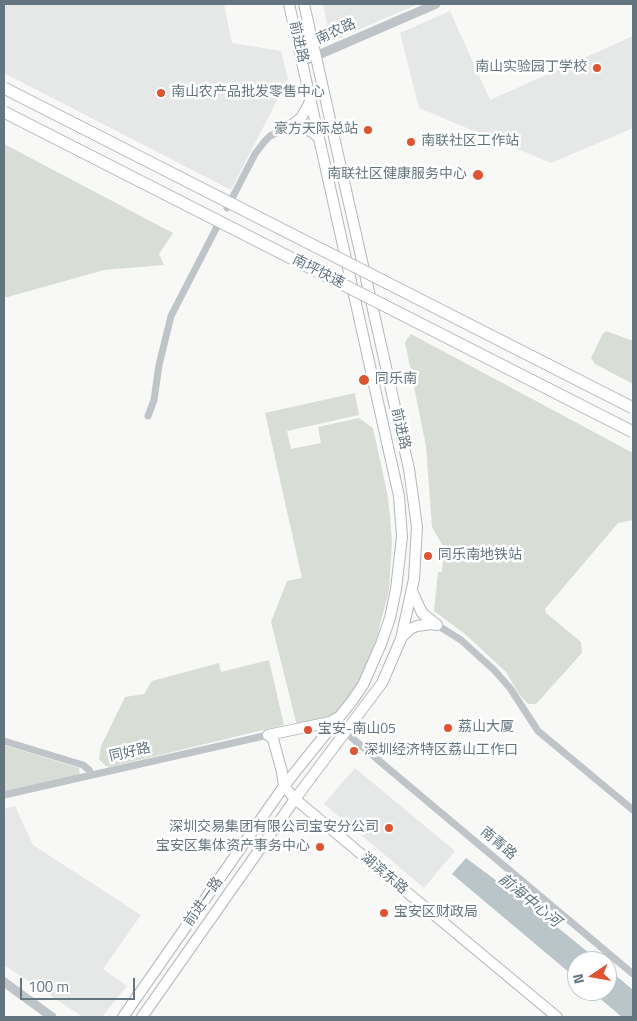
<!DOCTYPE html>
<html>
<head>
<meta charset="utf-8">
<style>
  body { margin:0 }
  #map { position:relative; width:637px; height:1021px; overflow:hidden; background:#f8f8f6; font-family:"Titillium Web",sans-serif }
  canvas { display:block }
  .frame { position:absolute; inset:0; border:5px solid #647580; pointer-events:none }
  .north { position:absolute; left:567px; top:951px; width:50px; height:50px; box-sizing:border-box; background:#fff; border:1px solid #c1c8cc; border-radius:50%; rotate:258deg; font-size:14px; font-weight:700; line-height:20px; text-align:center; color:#647580 }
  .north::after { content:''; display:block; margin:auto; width:18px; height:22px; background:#e0532e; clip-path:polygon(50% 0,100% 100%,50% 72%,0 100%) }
  .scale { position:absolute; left:20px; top:978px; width:115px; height:22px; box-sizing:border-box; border:2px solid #647580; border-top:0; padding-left:6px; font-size:15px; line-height:18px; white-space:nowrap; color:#647580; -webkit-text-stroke:4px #fff; paint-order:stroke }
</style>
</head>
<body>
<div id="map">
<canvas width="637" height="1021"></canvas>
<div class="frame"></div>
<div class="north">N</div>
<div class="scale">100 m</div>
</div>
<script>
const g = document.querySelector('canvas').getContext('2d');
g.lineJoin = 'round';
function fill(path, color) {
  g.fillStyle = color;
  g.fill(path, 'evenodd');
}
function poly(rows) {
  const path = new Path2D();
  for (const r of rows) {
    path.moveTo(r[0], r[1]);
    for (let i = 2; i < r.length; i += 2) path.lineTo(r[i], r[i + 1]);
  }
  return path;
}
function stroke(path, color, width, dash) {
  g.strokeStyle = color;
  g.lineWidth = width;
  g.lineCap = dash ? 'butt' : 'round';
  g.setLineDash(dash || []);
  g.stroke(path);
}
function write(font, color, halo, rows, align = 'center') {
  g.font = font + ' "Titillium Web","Noto Sans SC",sans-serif';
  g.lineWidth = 5;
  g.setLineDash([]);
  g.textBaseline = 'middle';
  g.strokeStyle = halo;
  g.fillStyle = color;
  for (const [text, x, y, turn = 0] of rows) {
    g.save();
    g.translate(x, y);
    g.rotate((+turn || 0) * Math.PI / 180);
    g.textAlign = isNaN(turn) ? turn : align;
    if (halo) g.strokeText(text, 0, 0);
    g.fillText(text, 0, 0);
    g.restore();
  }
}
fill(poly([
  [4,4,224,4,232,43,281,51,288,79,231,190,4,73],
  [323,4,418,4,337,39,329,34],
  [450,11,490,100,633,36,633,128,551,163,419,108,400,33],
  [355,768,455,851,424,888,324,804],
  [15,806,33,845,141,915,103,969,127,986,102,1017,83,1017,4,965,4,809]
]), '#e6e7e7');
fill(poly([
  [4,144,173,233,159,254,164,265,104,270,4,298],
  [606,331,633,341,633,384,595,364,591,358,602,335],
  [411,334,633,453,633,520,618,523,545,609,546,613,581,642,582,653,536,704,528,704,519,694,506,672,465,634,434,611,438,572,442,572,444,548,432,527,426,446,405,342],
  [355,393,359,415,287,431,291,449,321,443,318,427,359,418,373,428,388,497,390,517,392,542,389,590,374,648,366,671,357,686,343,707,332,717,297,726,271,622,287,581,302,578,265,413],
  [269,660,284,725,110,767,106,766,99,759,101,746,125,697,144,694,152,681,219,663,221,672],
  [4,745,79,768,80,775,4,793]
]), '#d8ddd5');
fill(poly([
  [466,858,536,910,599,961,577,961,577,979,452,874],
  [607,968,633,990,633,1017,622,1017,591,991,607,991]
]), '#b9c5c9');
const secondary = poly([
  [284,786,295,799,557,1017]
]);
const primary = poly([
  [289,127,301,118,309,104,310,99],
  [289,127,303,128,312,132,319,138],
  [413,593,422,613,437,625],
  [401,638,410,629,417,626,432,624,437,625],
  [268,735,330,722,337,718],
  [268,735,273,739,282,772,284,786],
  [123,1017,284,786,352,701,363,685,381,644,390,618,396,589,402,537,399,496,289,4],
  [142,1017,295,799,382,683,401,639,414,579,417,527,409,469,304,4]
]);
stroke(secondary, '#b2b8bc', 12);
stroke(primary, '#b3b8bc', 12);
stroke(poly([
  [227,208,255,154,264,142,270,136,289,127],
  [148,416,154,400,159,365,171,316,221,219],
  [437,625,461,640,494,670,510,688,538,731,633,810],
  [346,733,633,974],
  [4,741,83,765,89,770,92,775],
  [4,795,268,735]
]), '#bfc4c8', 7);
stroke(poly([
  [302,62,436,4],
  [4,982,52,1017]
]), '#bfc4c8', 9);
stroke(secondary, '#fff', 10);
stroke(primary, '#fff', 10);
const trunkBridge = poly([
  [4,88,633,408],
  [4,112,633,432]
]);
stroke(trunkBridge, '#b3b7bb', 13, []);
stroke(trunkBridge, '#fff', 11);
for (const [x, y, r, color] of [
  [597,68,5,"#e0532e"],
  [161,93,5,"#e0532e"],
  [368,130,5,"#e0532e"],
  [411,142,5,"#e0532e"],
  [478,175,6,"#e0532e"],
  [364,380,6,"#e0532e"],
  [428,556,5,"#e0532e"],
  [448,728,5,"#e0532e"],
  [308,730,5,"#e0532e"],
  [354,751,5,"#e0532e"],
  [389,828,5,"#e0532e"],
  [320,847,5,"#e0532e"],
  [384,913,5,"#e0532e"]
]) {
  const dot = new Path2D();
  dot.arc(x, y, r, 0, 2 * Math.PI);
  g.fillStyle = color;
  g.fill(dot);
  stroke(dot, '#fff', 2);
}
write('14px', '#647580', '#fff', [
  ["南农路",336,32,-24],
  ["前进路",298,42,77],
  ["南坪快速",318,272,27],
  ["前进路",400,429,77],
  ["同好路",130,753,-13],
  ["南青路",498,844,40],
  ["湖滨东路",384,874,40],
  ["前进一路",204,902,-55]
]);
write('14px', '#647580', '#fff', [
  ["南山实验园丁学校",587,68,"right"],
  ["南山农产品批发零售中心",171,93],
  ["豪方天际总站",358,130,"right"],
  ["南联社区工作站",421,142],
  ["南联社区健康服务中心",467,175,"right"],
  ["同乐南",375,380],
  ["同乐南地铁站",438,556],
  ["荔山大厦",458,728],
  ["宝安-南山05",318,730],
  ["深圳经济特区荔山工作口",364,751],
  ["深圳交易集团有限公司宝安分公司",379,828,"right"],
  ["宝安区集体资产事务中心",310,847,"right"],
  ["宝安区财政局",394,913]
], 'left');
write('italic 15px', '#5e747b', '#fff', [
  ["前海中心河",529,901,39]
]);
</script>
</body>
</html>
